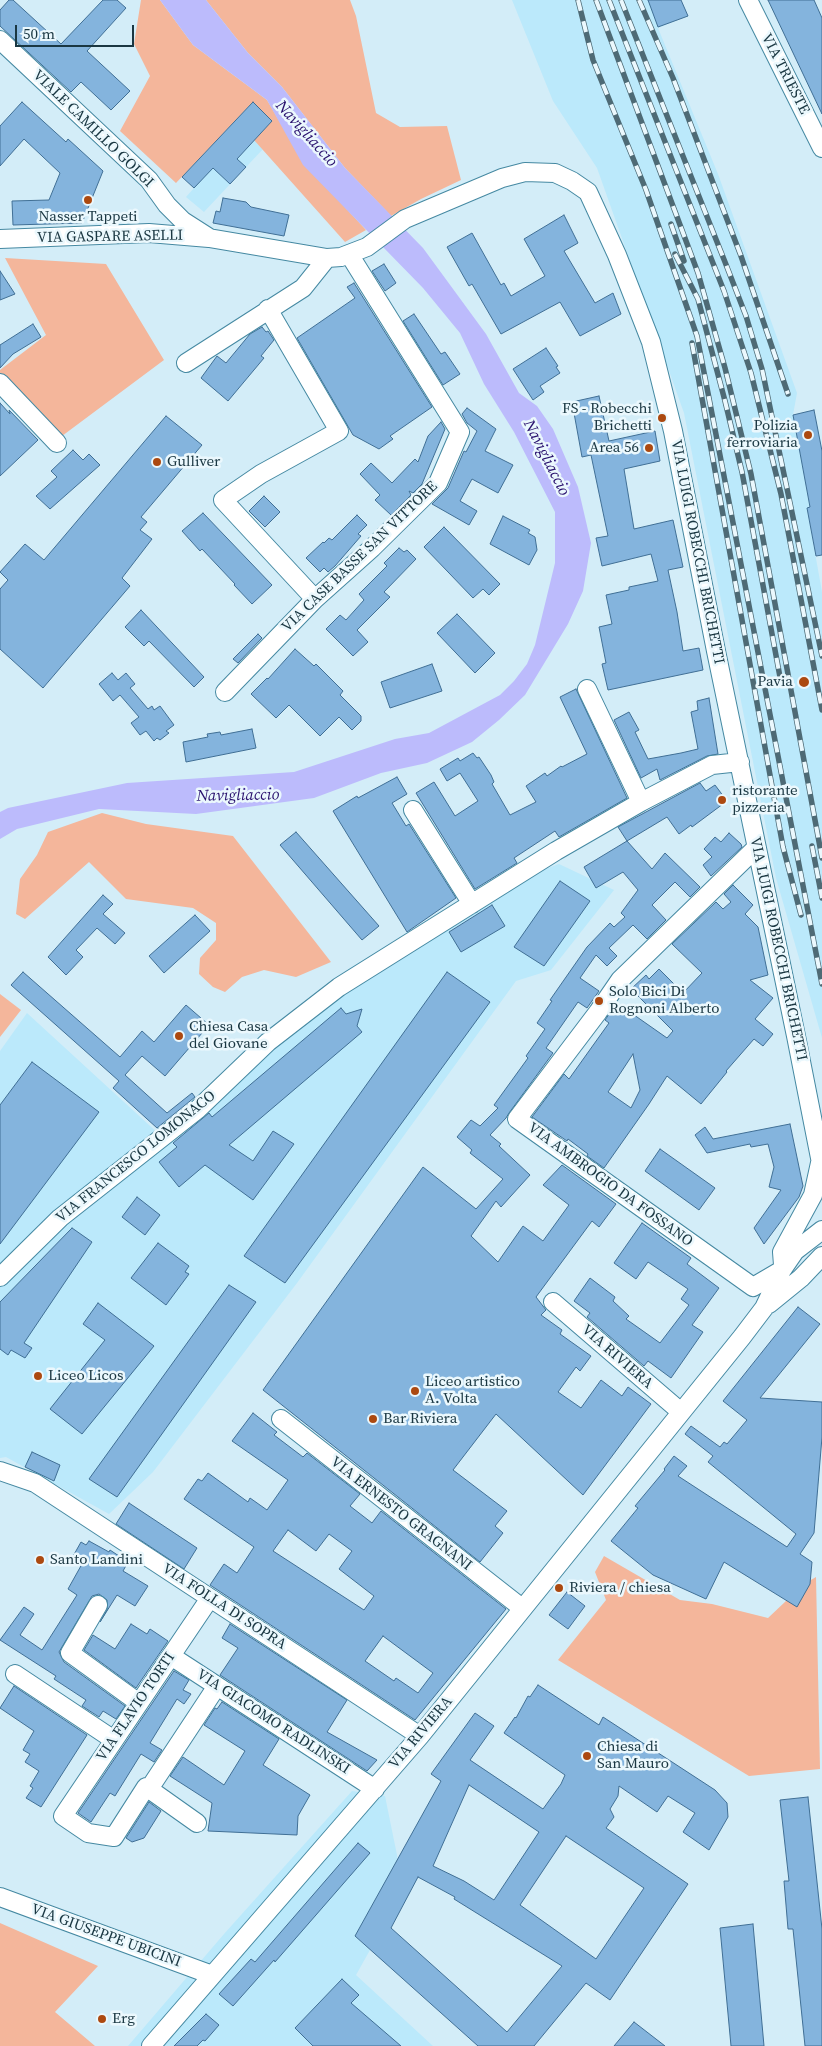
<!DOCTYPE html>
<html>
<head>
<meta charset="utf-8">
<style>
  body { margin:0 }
  #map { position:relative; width:822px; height:2046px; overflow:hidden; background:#d3edf8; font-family:"Source Serif 4",serif }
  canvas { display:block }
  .scale { position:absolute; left:15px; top:25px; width:119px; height:22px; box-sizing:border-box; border:2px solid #1a3742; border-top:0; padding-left:6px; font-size:15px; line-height:18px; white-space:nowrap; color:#1a3742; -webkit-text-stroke:4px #ebf8fd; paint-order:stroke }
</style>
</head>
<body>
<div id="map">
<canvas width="822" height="2046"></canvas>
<div class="scale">50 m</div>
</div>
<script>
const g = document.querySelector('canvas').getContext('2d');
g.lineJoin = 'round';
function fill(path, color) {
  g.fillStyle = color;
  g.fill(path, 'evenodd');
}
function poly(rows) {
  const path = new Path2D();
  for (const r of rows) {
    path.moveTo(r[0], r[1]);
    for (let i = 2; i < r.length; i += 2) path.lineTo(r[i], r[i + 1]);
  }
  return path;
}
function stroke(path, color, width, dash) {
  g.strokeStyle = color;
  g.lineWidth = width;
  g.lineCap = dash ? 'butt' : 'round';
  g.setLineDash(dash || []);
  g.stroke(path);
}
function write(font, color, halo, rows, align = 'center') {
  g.font = font + ' "Source Serif 4",serif';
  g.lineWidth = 5;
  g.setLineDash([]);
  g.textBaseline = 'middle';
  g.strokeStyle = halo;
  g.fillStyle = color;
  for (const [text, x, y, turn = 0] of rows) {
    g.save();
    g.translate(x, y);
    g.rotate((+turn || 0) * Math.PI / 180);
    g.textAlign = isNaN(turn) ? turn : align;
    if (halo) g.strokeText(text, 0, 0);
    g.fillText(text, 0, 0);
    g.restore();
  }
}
fill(poly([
  [512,0,681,0,688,16,658,28,718,174,797,393,793,415,810,506,807,508,822,592,822,1038,776,878,684,413,597,168,553,101],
  [253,102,272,121,255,140,263,149,204,212,186,197,194,188,182,177],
  [559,864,614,890,551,970,516,981,297,1283,153,1472,109,1514,6,1457,0,1458,0,1051,27,1013,161,1136,200,1099,252,1043,347,970,464,898],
  [352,1791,385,1796,398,1860,355,1936,370,1950,356,1975,433,2046,128,2046,224,1934]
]), '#bbe9fb');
fill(poly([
  [141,0,160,0,193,45,267,100,280,122,344,206,366,230,345,242,254,140,272,121,253,102,176,183,120,131,150,76,134,44],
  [206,0,350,0,356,16,376,113,400,127,447,126,461,180,421,199,391,216,345,168,282,87,248,53],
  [5,258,106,264,164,360,62,436,0,377,0,370,46,335],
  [102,813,146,824,233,836,331,962,296,977,264,970,242,977,225,992,213,987,199,974,200,958,216,940,216,923,193,908,126,899,89,862,25,919,16,914,20,879,37,855,48,832],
  [0,994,21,1010,0,1037],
  [604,1556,680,1600,712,1604,768,1618,804,1584,816,1577,820,1769,749,1776,558,1660,606,1600,595,1572],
  [0,1923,98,1966,55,2012,95,2046,0,2046]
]), '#f4b69b');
fill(poly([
  [160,0,206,0,248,53,282,87,345,168,423,248,486,334,519,393,537,406,553,429,578,487,591,543,583,591,568,624,525,695,499,720,472,742,427,763,381,773,314,798,196,814,99,809,17,829,0,839,0,812,8,808,127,783,294,772,395,739,429,733,500,695,514,681,527,664,535,645,555,563,555,512,514,432,484,384,460,333,423,288,303,165,267,100,193,45]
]), '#bcbbfc');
const building = poly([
  [9,0,13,0,61,44,103,0,117,0,126,8,87,51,130,91,111,110,81,82,71,92,0,26,0,10,9,0],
  [648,0,681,0,688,16,658,27,648,0],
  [768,0,814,0,822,18,822,114,768,0],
  [22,102,66,142,68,139,103,171,82,223,13,225,12,201,49,200,60,173,24,139,0,166,0,126,22,102],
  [253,102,272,121,237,159,246,167,230,184,213,168,194,188,182,177,253,102],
  [223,198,246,202,251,207,289,215,284,236,213,223,216,211,220,212,223,198],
  [564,215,578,243,564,251,595,303,613,293,621,314,580,336,560,302,501,334,472,284,469,286,447,247,472,233,501,285,504,283,511,296,545,276,524,239,564,215],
  [384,264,396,283,385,291,372,271,384,264],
  [0,271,15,294,0,300,0,271],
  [354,283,432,407,390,436,393,439,379,449,353,435,297,338,355,298,347,287,354,283],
  [414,314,441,354,445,352,460,374,443,385,403,321,414,314],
  [33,324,41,337,13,354,0,368,0,345,33,324],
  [262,327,266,332,268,331,274,340,261,356,264,358,228,401,201,378,217,356,226,363,250,334,262,327],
  [546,348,558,366,556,367,560,373,540,386,544,392,533,400,513,369,546,348],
  [599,396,609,441,655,431,660,461,624,469,634,529,673,520,683,567,668,570,677,612,683,651,699,648,703,670,608,690,602,664,606,663,599,627,612,624,606,595,629,590,629,587,658,581,651,554,602,566,596,538,608,536,591,455,582,457,572,402,599,396],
  [0,403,10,414,9,410,38,440,0,476,0,403],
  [467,408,496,429,485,451,513,465,498,493,472,479,460,501,477,511,469,525,432,504,448,488,464,451,466,452,477,431,467,423,462,414,467,408],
  [814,410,822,451,822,555,816,556,807,508,810,507,793,415,814,410],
  [166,416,202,445,141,517,147,522,140,530,152,539,122,578,130,586,43,688,0,649,0,589,8,580,0,572,25,544,44,560,166,416],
  [441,422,445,429,422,484,413,493,409,491,411,495,391,515,375,500,380,495,360,474,371,463,392,483,415,459,418,462,428,436,441,422],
  [73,450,83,460,89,454,100,465,50,509,36,496,57,477,51,471,73,450],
  [264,496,280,512,265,527,249,511,264,496],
  [203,513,272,585,252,604,234,585,235,584,202,549,200,551,182,531,203,513],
  [357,515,367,525,358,534,361,536,335,566,328,572,324,568,320,572,306,558,323,542,324,543,329,538,332,540,357,515],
  [503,516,530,530,528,533,535,537,537,550,529,565,490,544,503,516],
  [444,527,500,584,489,595,483,589,473,598,424,547,444,527],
  [399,548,404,552,407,550,416,559,384,592,390,597,357,630,368,642,353,656,326,629,340,615,346,620,364,600,359,594,387,566,384,563,399,548],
  [141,610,204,677,194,687,149,641,144,646,125,627,141,610],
  [457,614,495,653,475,673,437,633,457,614],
  [258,634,262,638,238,663,233,659,258,634],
  [295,649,314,666,316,664,343,691,340,695,361,716,361,721,352,730,339,717,320,736,289,705,276,718,251,694,267,678,268,679,295,649],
  [432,664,442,691,390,708,381,682,432,664],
  [112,673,118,680,126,673,135,684,130,688,148,709,152,706,154,710,160,706,174,725,166,731,169,733,160,740,157,738,154,741,146,731,140,735,131,723,139,717,120,695,113,701,99,684,112,673],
  [576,689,627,798,559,837,555,831,514,858,517,863,475,889,416,793,434,782,455,816,478,801,460,773,447,781,440,769,458,758,460,761,473,753,477,758,479,757,491,775,494,782,492,784,510,815,536,802,526,786,545,773,547,776,561,766,562,767,587,754,560,697,576,689],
  [709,698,718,754,707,756,660,780,657,769,641,778,614,720,629,712,639,730,635,732,648,759,681,753,698,749,691,712,698,710,697,701,709,698],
  [252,729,256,748,186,762,183,742,208,737,207,734,220,732,221,735,252,729],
  [397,777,407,794,392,803,406,826,409,824,456,898,407,932,333,811,357,796,358,798,397,777],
  [700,783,706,791,715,785,727,801,692,827,691,825,679,834,667,817,627,841,618,827,700,783],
  [296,832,379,926,362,940,280,845,296,832],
  [729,833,741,844,742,847,711,876,703,865,712,857,704,849,715,837,721,842,729,833],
  [627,841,652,869,665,853,700,887,690,897,675,882,652,905,666,920,647,939,633,925,609,948,617,956,607,966,596,955,580,978,599,991,587,1008,578,1002,546,1048,553,1053,509,1113,506,1118,490,1135,501,1144,499,1146,530,1175,501,1207,496,1201,471,1236,498,1262,523,1226,543,1241,569,1205,543,1185,562,1165,616,1204,599,1227,592,1221,536,1297,546,1310,541,1315,562,1330,560,1334,591,1356,580,1371,576,1367,558,1392,581,1408,601,1380,622,1396,628,1387,651,1404,583,1495,496,1414,453,1470,507,1511,495,1526,503,1533,480,1562,263,1390,423,1167,476,1209,503,1179,470,1153,472,1150,457,1137,471,1120,480,1126,498,1108,494,1105,528,1058,526,1056,545,1029,537,1023,552,1001,550,1000,587,947,610,923,614,927,625,917,621,913,638,890,623,872,596,888,584,867,627,841],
  [560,881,590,901,544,966,514,947,560,881],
  [733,885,753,905,745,914,758,927,768,975,750,980,773,998,755,1019,773,1034,763,1046,754,1039,726,1071,727,1072,701,1104,667,1076,649,1104,604,1168,587,1156,588,1154,568,1139,567,1141,532,1117,564,1074,569,1079,609,1023,605,1020,617,1003,667,1038,673,1031,631,989,646,975,649,979,659,969,683,993,702,973,672,944,716,902,723,909,731,902,724,894,733,885],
  [633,1054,640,1090,631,1108,608,1092,633,1054],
  [103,895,113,904,103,914,125,933,115,944,97,928,76,950,83,957,66,975,48,957,103,895],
  [492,905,505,926,461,952,449,932,492,905],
  [195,915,210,931,164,973,149,956,195,915],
  [23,972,120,1057,142,1031,154,1042,186,1005,209,1025,177,1062,165,1076,142,1056,125,1075,167,1113,192,1093,195,1097,157,1128,113,1088,119,1081,11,985,23,972],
  [447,972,490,1002,285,1283,244,1256,447,972],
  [341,1008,346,1014,362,1009,357,1026,362,1032,229,1145,253,1161,273,1131,294,1144,253,1200,205,1165,179,1187,159,1162,177,1147,173,1143,209,1113,212,1117,341,1008],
  [32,1062,99,1112,0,1244,0,1105,32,1062],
  [790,1124,803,1186,799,1197,764,1244,754,1228,781,1190,769,1187,774,1167,768,1144,751,1147,750,1144,707,1153,695,1135,705,1127,713,1139,790,1124],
  [660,1149,715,1188,699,1210,645,1171,660,1149],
  [137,1197,160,1215,145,1235,122,1217,137,1197],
  [642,1223,691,1258,687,1264,719,1288,692,1325,703,1332,671,1378,648,1361,644,1366,587,1317,590,1313,574,1301,590,1278,615,1297,613,1301,629,1316,626,1319,660,1343,689,1305,681,1299,688,1289,648,1262,636,1279,614,1263,642,1223],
  [72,1228,92,1242,24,1343,32,1348,25,1358,11,1350,8,1355,0,1349,0,1302,72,1228],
  [158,1243,189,1266,185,1272,189,1274,166,1305,131,1278,158,1243],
  [229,1285,256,1302,117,1497,89,1479,229,1285],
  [98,1303,154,1346,82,1434,50,1409,105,1340,83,1324,98,1303],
  [798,1307,820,1324,760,1398,822,1402,822,1437,814,1533,800,1554,812,1562,810,1584,797,1607,724,1562,706,1599,653,1575,611,1541,638,1508,635,1506,665,1470,664,1469,674,1456,687,1466,678,1476,787,1547,796,1534,708,1462,713,1456,685,1434,691,1426,720,1447,724,1442,727,1444,747,1420,723,1401,798,1307],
  [253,1413,277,1432,274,1435,303,1457,307,1453,360,1494,350,1506,372,1523,381,1511,506,1609,415,1720,210,1585,224,1564,237,1573,254,1547,184,1499,198,1479,202,1481,208,1473,248,1502,250,1498,267,1510,288,1480,232,1441,253,1413],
  [288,1530,316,1551,329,1534,352,1551,339,1569,374,1596,364,1610,273,1551,288,1530],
  [383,1636,433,1673,418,1693,396,1678,394,1681,365,1661,383,1636],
  [32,1452,60,1465,54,1481,25,1467,32,1452],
  [129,1503,197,1548,184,1569,116,1524,129,1503],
  [89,1541,109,1552,110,1550,128,1562,123,1571,148,1586,135,1606,117,1595,100,1622,107,1610,107,1600,99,1594,92,1596,59,1652,64,1662,125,1706,116,1719,103,1711,99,1717,82,1706,86,1700,54,1679,56,1676,0,1640,24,1607,34,1614,20,1635,42,1650,77,1595,68,1589,82,1564,72,1558,81,1542,86,1545,89,1541],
  [567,1592,585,1606,568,1629,549,1615,567,1592],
  [131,1624,147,1634,150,1629,168,1641,136,1688,84,1650,93,1635,115,1649,131,1624],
  [230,1624,347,1700,327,1732,377,1760,367,1771,220,1675,238,1648,222,1638,230,1624],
  [174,1671,189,1680,183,1690,191,1694,184,1704,177,1699,150,1743,162,1750,154,1762,141,1754,115,1796,110,1793,91,1822,78,1813,174,1671],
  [538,1685,599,1725,603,1717,715,1790,727,1803,728,1817,709,1850,683,1832,695,1813,668,1796,657,1812,619,1786,618,1796,610,1809,614,1817,606,1828,688,1884,610,2000,586,1983,534,2046,478,2046,355,1936,441,1781,431,1774,475,1713,494,1726,470,1760,543,1809,561,1784,565,1775,504,1733,515,1717,516,1718,528,1696,530,1697,538,1685],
  [469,1785,539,1832,494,1900,464,1881,433,1866,469,1785],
  [566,1836,644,1888,596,1959,520,1905,566,1836],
  [418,1877,455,1897,454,1899,562,1966,507,2032,391,1928,418,1877],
  [14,1686,87,1735,41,1807,26,1798,33,1788,30,1786,39,1771,25,1762,30,1754,23,1750,34,1731,0,1708,14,1686],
  [222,1702,279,1739,263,1765,310,1795,298,1816,297,1835,208,1831,212,1803,170,1776,183,1757,224,1785,245,1751,204,1725,215,1708,217,1709,222,1702],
  [808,1797,822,1929,822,2046,805,2046,793,1929,788,1929,784,1881,789,1881,780,1800,808,1797],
  [149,1802,161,1811,144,1838,132,1842,126,1838,149,1802],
  [358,1843,370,1853,275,1962,274,1960,233,2006,219,1994,251,1959,255,1962,358,1843],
  [753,1924,764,2046,731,2046,720,1928,753,1924],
  [342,1979,359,1995,351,2003,401,2046,313,2046,295,2028,342,1979],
  [206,2014,219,2025,205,2041,203,2040,197,2046,174,2046,206,2014],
  [634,2022,665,2046,614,2046,634,2022]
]);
fill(building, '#84b4dd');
stroke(building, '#406f95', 1);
const minor = poly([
  [748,0,822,148],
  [0,40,149,180,167,205,183,221,208,237],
  [0,239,149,233,209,238,327,258,341,257,367,247,405,219,502,178,525,172,555,173,572,181,588,192,617,255,651,342,673,431,716,651,796,1036,822,1168],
  [268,309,339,431,261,474,223,500,315,599],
  [186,363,303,288,327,258],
  [0,383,57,443],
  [587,689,641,802],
  [225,692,315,599,372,548,438,483,460,432,349,254],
  [413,810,472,904],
  [756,848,620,980,598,1012,517,1119,753,1287,782,1270],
  [783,1265,782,1252,813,1195,820,1163],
  [0,1277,60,1218,197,1110,268,1042,339,987,556,851,641,802,712,765,740,762],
  [553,1302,681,1412],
  [769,1304,801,1278,822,1256],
  [281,1419,522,1608],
  [0,1471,35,1483,420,1736],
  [210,1598,63,1816,88,1833,114,1837,146,1787,149,1789,217,1686],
  [98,1605,70,1653,139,1703],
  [171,1656,375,1789],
  [15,1674,114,1740],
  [149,1789,197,1823],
  [0,1897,212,1975],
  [151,2046,420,1736,742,1337,764,1308,782,1270,795,1251,822,1230]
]);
stroke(minor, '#4589a2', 20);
stroke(minor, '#fff', 18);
const rail = poly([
  [578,0,593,60,646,190,697,336,822,984],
  [596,0,698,273,725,368,751,474,822,858],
  [609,0,724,291,751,373,781,494,822,710],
  [621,0,725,262,746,316,762,369,822,656],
  [639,0,673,78,741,256,788,394],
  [671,224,684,261],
  [675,254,698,299,725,401,742,472,780,677],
  [692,343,783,847,801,915],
  [812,846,822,898]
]);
stroke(rail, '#4e6a75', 5.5);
stroke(rail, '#ebf8fd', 4, [11]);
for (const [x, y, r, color] of [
  [88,200,5,"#ac4910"],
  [662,418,5,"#ac4910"],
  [808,435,5,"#ac4910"],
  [649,448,5,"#ac4910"],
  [157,462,5,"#ac4910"],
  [804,682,6,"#ac4910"],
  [722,800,5,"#ac4910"],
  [599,1001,5,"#ac4910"],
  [179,1036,5,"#ac4910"],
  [38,1376,5,"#ac4910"],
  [415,1391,5,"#ac4910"],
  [373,1419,5,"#ac4910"],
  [40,1560,5,"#ac4910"],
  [559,1588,5,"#ac4910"],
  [587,1756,5,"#ac4910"],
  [102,2019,5,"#ac4910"]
]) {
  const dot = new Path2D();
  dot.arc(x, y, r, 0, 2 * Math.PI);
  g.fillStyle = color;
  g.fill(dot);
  stroke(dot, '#ebf8fd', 2);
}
write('15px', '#1a3742', '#ebf8fd', [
  ["VIA TRIESTE",785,74,63],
  ["VIALE CAMILLO GOLGI",93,129,44],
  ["VIA GASPARE ASELLI",110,237,-1],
  ["VIA LUIGI ROBECCHI BRICHETTI",697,552,79],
  ["VIA CASE BASSE SAN VITTORE",360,557,-44],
  ["VIA LUIGI ROBECCHI BRICHETTI",778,949,78],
  ["VIA FRANCESCO LOMONACO",136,1157,-39],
  ["VIA AMBROGIO DA FOSSANO",610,1185,36],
  ["VIA RIVIERA",617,1357,41],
  ["VIA ERNESTO GRAGNANI",401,1514,38],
  ["VIA FOLLA DI SOPRA",224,1607,33],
  ["VIA FLAVIO TORTI",136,1707,-56],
  ["VIA GIACOMO RADLINSKI",273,1722,33],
  ["VIA RIVIERA",421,1733,-50],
  ["VIA GIUSEPPE UBICINI",106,1936,20]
]);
write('15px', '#1a3742', '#ebf8fd', [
  ["Nasser Tappeti",88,217,"center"],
  ["FS - Robecchi",652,409,"right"],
  ["Brichetti",652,426,"right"],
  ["Polizia",798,426,"right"],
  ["ferroviaria",798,443,"right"],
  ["Area 56",639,448,"right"],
  ["Gulliver",167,462],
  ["Pavia",793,682,"right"],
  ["ristorante",732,791],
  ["pizzeria",732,808],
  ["Solo Bici Di",609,992],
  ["Rognoni Alberto",609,1009],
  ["Chiesa Casa",189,1027],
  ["del Giovane",189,1044],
  ["Liceo Licos",48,1376],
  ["Liceo artistico",425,1382],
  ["A. Volta",425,1399],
  ["Bar Riviera",383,1419],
  ["Santo Landini",50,1560],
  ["Riviera / chiesa",569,1588],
  ["Chiesa di",597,1747],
  ["San Mauro",597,1764],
  ["Erg",112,2019]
], 'left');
write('italic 16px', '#29116e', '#ebf8fd', [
  ["Navigliaccio",306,134,48],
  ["Navigliaccio",546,458,63],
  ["Navigliaccio",238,796,-1]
]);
</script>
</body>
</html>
